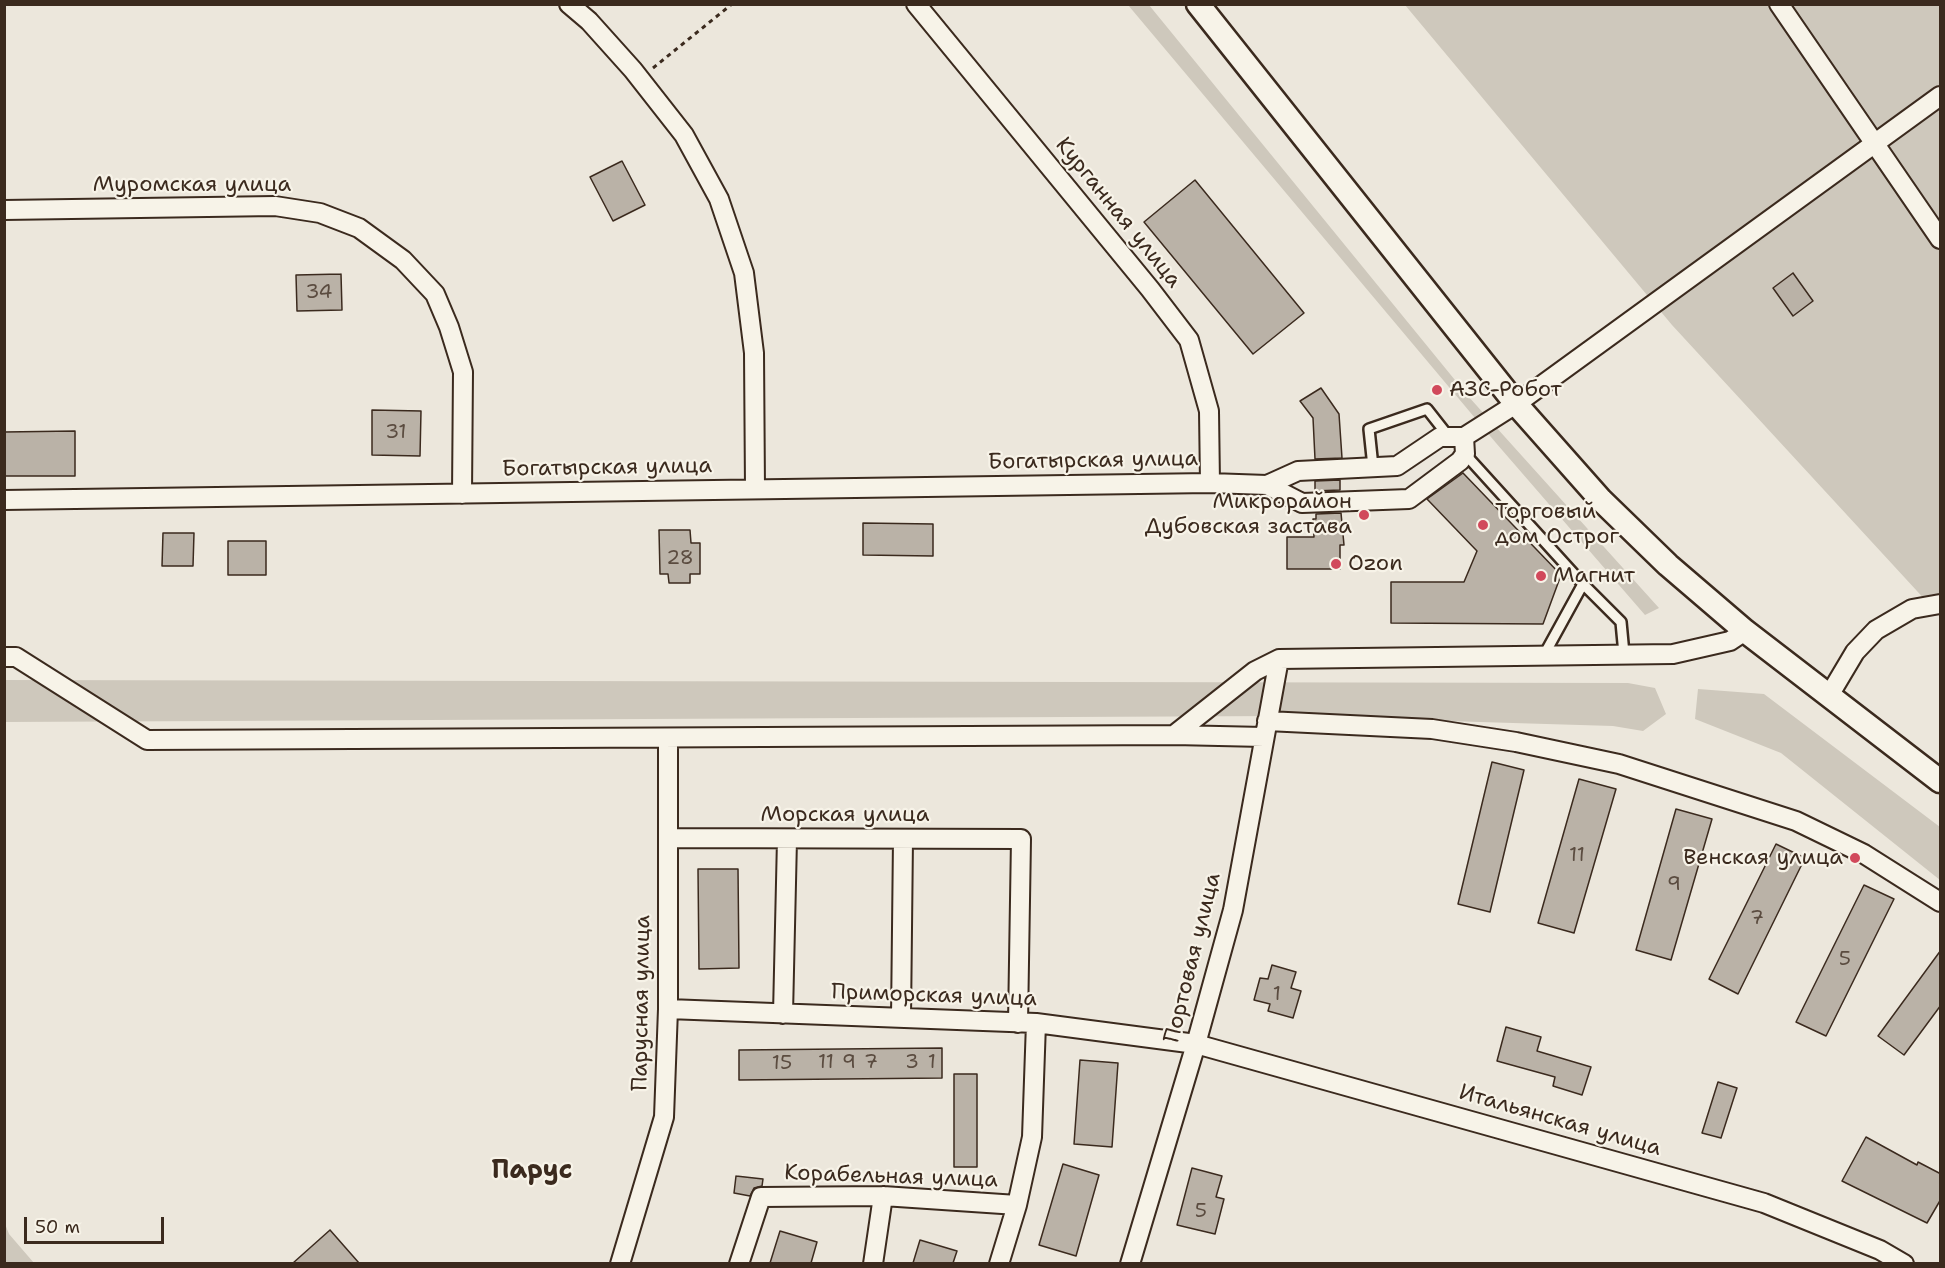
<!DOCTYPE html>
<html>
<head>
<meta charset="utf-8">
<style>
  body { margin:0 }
  #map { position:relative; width:1945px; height:1268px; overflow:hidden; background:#ece7dc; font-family:"Shantell Sans",sans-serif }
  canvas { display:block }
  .frame { position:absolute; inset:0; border:6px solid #3b2a1e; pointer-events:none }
  .scale { position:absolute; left:24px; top:1217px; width:140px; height:27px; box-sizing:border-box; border:3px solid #3b2a1e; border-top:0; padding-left:8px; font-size:18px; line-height:21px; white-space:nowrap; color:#3b2a1e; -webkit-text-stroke:4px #f7f3e8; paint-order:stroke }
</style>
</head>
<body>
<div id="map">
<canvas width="1945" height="1268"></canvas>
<div class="frame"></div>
<div class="scale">50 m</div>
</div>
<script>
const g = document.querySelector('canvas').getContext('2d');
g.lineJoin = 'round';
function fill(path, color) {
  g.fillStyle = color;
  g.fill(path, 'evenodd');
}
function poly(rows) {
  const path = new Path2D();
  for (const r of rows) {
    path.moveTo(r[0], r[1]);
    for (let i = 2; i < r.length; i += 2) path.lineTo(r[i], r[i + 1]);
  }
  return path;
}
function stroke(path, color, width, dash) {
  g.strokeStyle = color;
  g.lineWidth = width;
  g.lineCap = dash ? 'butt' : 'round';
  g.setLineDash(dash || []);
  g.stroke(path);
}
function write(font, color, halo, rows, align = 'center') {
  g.font = font + ' "Shantell Sans",sans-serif';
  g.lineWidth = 4.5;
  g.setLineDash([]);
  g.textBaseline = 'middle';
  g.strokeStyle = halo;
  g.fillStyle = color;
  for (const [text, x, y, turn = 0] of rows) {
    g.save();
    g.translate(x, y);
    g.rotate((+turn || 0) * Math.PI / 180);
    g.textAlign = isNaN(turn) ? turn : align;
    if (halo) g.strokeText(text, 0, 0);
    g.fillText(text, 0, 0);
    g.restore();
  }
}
fill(poly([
  [1128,5,1149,5,1468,396,1659,608,1645,615,1496,443],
  [1405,5,1940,5,1940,616,1672,325],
  [4,680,1628,683,1655,688,1666,714,1643,731,1613,726,1280,716,5,722],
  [1698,689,1764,694,1940,827,1940,880,1781,753,1695,719],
  [5,1224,9,1234,34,1263,5,1263]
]), '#cec8bc');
const building = poly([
  [622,161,645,205,613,221,590,177,622,161],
  [1195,180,1304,313,1253,354,1144,222,1195,180],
  [1793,273,1813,301,1793,316,1773,288,1793,273],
  [341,274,342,310,297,311,296,275,341,274],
  [1321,388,1339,414,1342,458,1315,459,1313,418,1300,401,1321,388],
  [372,410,421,411,420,456,372,455,372,410],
  [75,431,75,476,4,476,4,432,75,431],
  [1463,473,1561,575,1543,624,1391,623,1391,582,1464,582,1477,551,1427,499,1463,473],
  [1340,480,1340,490,1315,491,1315,481,1340,480],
  [1341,513,1344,545,1340,545,1340,569,1287,569,1287,537,1314,537,1313,519,1316,519,1316,514,1341,513],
  [863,523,933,524,933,556,863,555,863,523],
  [659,530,690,530,691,543,700,543,700,574,690,574,690,583,669,583,668,574,660,574,659,530],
  [163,533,194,533,193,566,162,566,163,533],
  [228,541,266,541,266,575,228,575,228,541],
  [1492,762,1524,770,1490,912,1458,904,1492,762],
  [1579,779,1616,789,1574,933,1538,923,1579,779],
  [1676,809,1712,819,1671,960,1636,950,1676,809],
  [1776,844,1805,858,1738,994,1709,979,1776,844],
  [698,869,738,869,739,968,699,969,698,869],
  [1864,885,1894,899,1826,1036,1796,1022,1864,885],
  [1941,950,1941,1005,1904,1055,1878,1036,1941,950],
  [1272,965,1296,972,1291,988,1301,991,1293,1018,1268,1011,1270,1004,1254,1000,1260,978,1268,979,1272,965],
  [1506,1027,1541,1037,1537,1051,1591,1067,1582,1095,1553,1086,1555,1077,1497,1061,1506,1027],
  [942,1048,942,1078,739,1080,739,1050,942,1048],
  [1080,1060,1118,1063,1112,1147,1074,1144,1080,1060],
  [954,1074,977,1074,977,1167,954,1167,954,1074],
  [1718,1082,1737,1088,1721,1138,1702,1133,1718,1082],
  [1866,1137,1917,1165,1918,1162,1941,1174,1941,1199,1927,1223,1842,1181,1866,1137],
  [1063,1164,1099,1175,1076,1256,1039,1245,1063,1164],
  [1192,1168,1222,1176,1216,1197,1224,1199,1215,1234,1177,1225,1192,1168],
  [736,1176,763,1179,762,1186,754,1188,750,1196,734,1193,736,1176],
  [330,1230,359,1263,293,1263,330,1230],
  [780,1231,817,1242,811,1263,770,1263,780,1231],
  [920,1240,957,1251,953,1263,913,1263,920,1240]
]);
fill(building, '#bab2a7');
stroke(building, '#3b2a1e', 1.5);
const service = poly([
  [1465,454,1583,584,1621,622,1624,654],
  [1373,467,1369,429,1427,409,1449,437],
  [1544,655,1583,584]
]);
const minor = poly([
  [569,4,589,21,633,70,684,135,719,199,744,273,754,353,755,489],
  [916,4,1150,289,1189,340,1209,411,1210,483],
  [1779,4,1940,239],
  [4,210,275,206,320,213,359,228,403,260,435,294,449,327,463,372,462,494],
  [1267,485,1302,503,1409,499,1460,461,1465,454,1464,437],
  [4,500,1210,483,1267,485,1298,471,1397,466,1440,437,1464,437,1516,404,1940,96],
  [4,657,16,657,147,740,1174,735,1255,671,1279,659,1673,654,1730,641,1745,631],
  [1830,694,1855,652,1876,630,1912,609,1940,604],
  [1267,721,1432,729,1516,742,1619,764,1796,821,1864,854,1940,902],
  [1174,735,1264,737],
  [669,838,1021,839,1018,1023],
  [668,1009,1036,1023,1196,1044,1764,1203,1880,1250,1904,1264],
  [783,1014,787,839],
  [901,1018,903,839],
  [620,1264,664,1117,668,1009,668,738],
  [739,1264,761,1197,883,1196,1017,1205],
  [873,1264,883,1196],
  [999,1264,1017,1205,1032,1137,1036,1023],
  [1130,1264,1196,1044,1233,910,1279,659]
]);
const tertiary = poly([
  [1198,4,1516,404,1601,500,1668,565,1745,631,1940,781]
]);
stroke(service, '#3b2a1e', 14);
stroke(minor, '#3b2a1e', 22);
stroke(tertiary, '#3b2a1e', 27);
stroke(poly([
  [653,68,732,4]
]), '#3b2a1e', 3, [4.5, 4.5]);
stroke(service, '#f7f3e8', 9);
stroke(minor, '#f7f3e8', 18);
stroke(tertiary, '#f7f3e8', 22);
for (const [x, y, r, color] of [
  [1437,390,6,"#d1495b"],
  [1364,515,6,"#d1495b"],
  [1483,525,6,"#d1495b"],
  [1336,564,6,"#d1495b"],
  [1541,576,6,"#d1495b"],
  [1855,858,6,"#d1495b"]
]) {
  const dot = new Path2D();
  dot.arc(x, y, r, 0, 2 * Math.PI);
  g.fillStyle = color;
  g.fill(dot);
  stroke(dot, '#f7f3e8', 2);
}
write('20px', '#5b4c40', null, [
  ["34",319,293],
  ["31",396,433],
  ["28",680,559],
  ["11",1577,856],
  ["9",1674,885],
  ["7",1757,919],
  ["5",1845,960],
  ["1",1277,995],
  ["11",826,1063],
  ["9",849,1063],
  ["7",871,1063],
  ["3",912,1063],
  ["1",932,1063],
  ["15",782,1064],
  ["5",1201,1212]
]);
write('22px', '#3b2a1e', '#f7f3e8', [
  ["Муромская улица",192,185],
  ["Курганная улица",1118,213,51],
  ["Богатырская улица",1093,461,-1],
  ["Богатырская улица",607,468,-1],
  ["Морская улица",845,815],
  ["Портовая улица",1193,958,-76],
  ["Приморская улица",934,996,2],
  ["Парусная улица",642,1003,-89],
  ["Итальянская улица",1560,1121,16],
  ["Корабельная улица",891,1177,2]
]);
write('22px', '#3b2a1e', '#f7f3e8', [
  ["АЗС-Робот",1449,390],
  ["Микрорайон",1352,502,"right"],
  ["Дубовская застава",1352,527,"right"],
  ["Торговый",1495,512],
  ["дом Острог",1495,537],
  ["Ozon",1348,564],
  ["Магнит",1553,576],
  ["Венская улица",1843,858,"right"]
], 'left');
write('bold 26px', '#3b2a1e', '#f7f3e8', [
  ["Парус",532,1171]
]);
</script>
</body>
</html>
